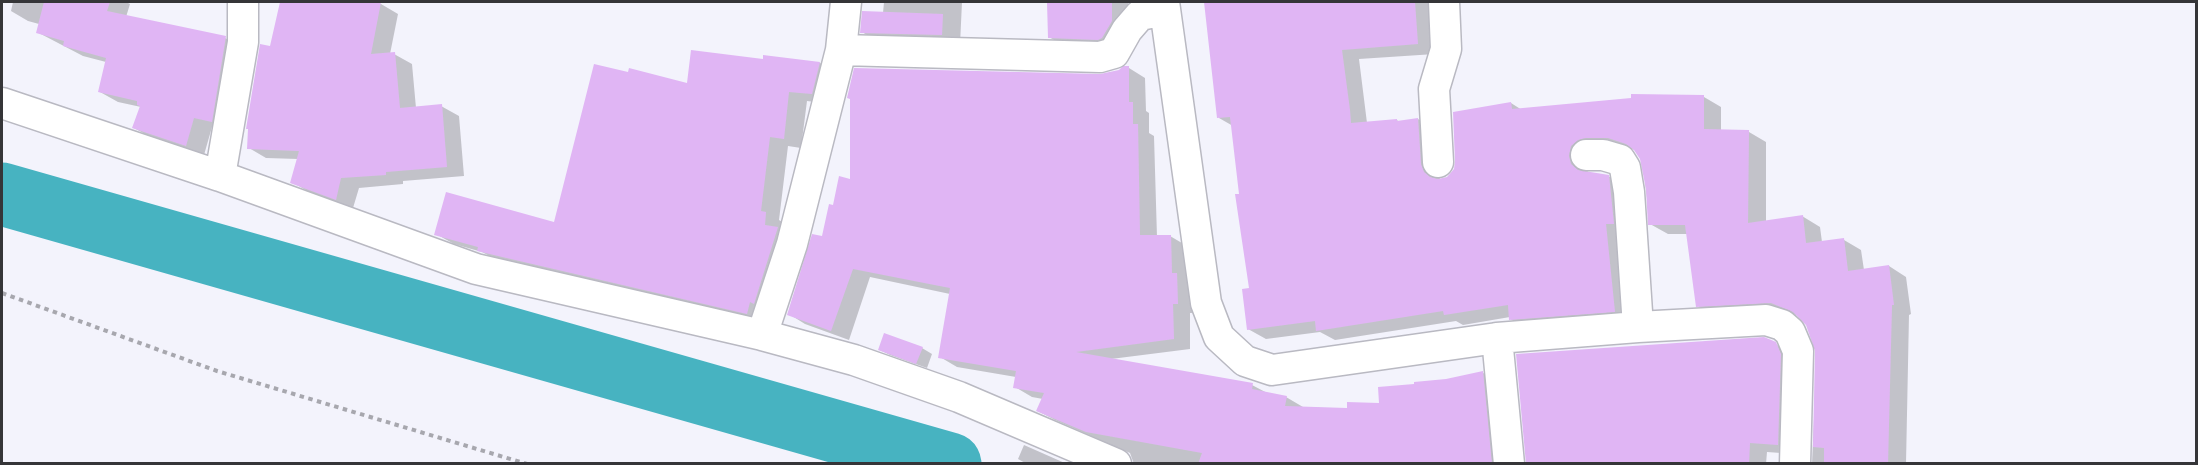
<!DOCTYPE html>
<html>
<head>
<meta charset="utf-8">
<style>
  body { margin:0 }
  #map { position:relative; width:2198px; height:465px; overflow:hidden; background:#f3f3fc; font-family:Inter,sans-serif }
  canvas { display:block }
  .frame { position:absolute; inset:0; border:3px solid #353538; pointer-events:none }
</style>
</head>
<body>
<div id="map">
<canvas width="2198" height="465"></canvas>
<div class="frame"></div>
</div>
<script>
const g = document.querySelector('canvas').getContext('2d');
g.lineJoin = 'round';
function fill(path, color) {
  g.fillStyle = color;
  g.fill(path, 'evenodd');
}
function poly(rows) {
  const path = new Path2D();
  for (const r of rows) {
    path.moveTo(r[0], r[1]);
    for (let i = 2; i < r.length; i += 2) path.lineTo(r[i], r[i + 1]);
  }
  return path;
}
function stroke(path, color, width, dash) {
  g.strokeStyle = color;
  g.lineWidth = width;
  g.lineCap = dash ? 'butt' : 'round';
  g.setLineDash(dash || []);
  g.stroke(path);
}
fill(poly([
  [13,2,126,2,130,4,126,17,225,38,243,48,230,131,212,127,204,155,152,138,134,128,141,107,118,102,100,92,106,62,83,56,37,32,39,24,28,21,11,11],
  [281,2,368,2,381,4,398,14,390,54,394,54,412,64,416,108,441,106,459,116,464,176,403,181,403,184,359,188,353,208,309,192,292,182,298,159,266,158,249,148],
  [884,2,962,2,960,45,880,43,862,32,883,13],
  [1049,2,1128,2,1129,31,1120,47,1066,47,1049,37],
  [1206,2,1432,2,1435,54,1359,59,1367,123,1397,120,1400,123,1418,119,1436,130,1440,181,1449,177,1511,103,1522,110,1704,97,1721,107,1721,131,1749,132,1766,142,1766,222,1802,216,1820,227,1822,242,1844,240,1861,250,1864,270,1889,266,1906,277,1911,314,1909,315,1906,464,1812,464,1817,351,1807,324,1799,316,1790,313,1715,316,1698,306,1688,234,1668,234,1650,224,1643,164,1636,150,1626,148,1586,165,1588,173,1608,176,1626,186,1632,321,1528,329,1510,319,1510,317,1463,325,1456,321,1335,340,1320,332,1266,339,1248,329,1251,289,1233,126,1219,118],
  [765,57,820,63,838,73,830,104,807,101,801,148,788,146,779,220,784,223,765,323,497,260,482,252,454,244,436,234,555,223,689,85,764,61],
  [1129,68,1145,78,1146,111,1149,113,1149,133,1154,136,1157,237,1170,236,1187,246,1194,313,1190,313,1190,349,1111,359,1252,385,1269,394,1286,397,1303,407,1348,409,1381,404,1446,380,1483,373,1500,383,1507,464,1134,464,1130,453,1055,420,1038,411,1043,399,1032,397,1015,387,1016,377,957,367,940,357,950,294,870,277,849,340,805,324,789,314,823,238,834,207,852,181,1100,76],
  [1775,344,1793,354,1795,454,1767,452,1766,464,1528,464],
  [922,348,932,354,927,368,890,355,880,350],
  [1024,445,1067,464,1027,464,1018,459]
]), '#0003');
stroke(poly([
  [2,194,950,464]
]), '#47b3c1', 63);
fill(poly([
  [44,2,110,2,107,11,226,36,212,122,194,118,186,146,132,128,140,106,137,105,137,101,98,92,106,58,63,46,64,41,36,33],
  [280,2,381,2,371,54,395,52,400,108,442,104,447,167,386,172,386,175,341,178,336,200,290,183,299,151,247,149,248,129,246,129,260,44,270,46],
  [1047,2,1112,2,1112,21,1102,38,1098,40,1048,38],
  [1204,2,1415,2,1418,44,1342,50,1350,110,1351,123,1397,119,1397,121,1418,118,1421,164,1424,172,1430,177,1438,179,1447,177,1454,169,1455,161,1453,112,1511,102,1512,109,1631,98,1631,94,1704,95,1704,129,1749,130,1748,223,1803,215,1806,243,1844,238,1848,271,1889,265,1894,305,1892,305,1888,464,1824,464,1824,448,1813,447,1815,351,1806,325,1793,312,1771,303,1696,307,1685,225,1648,225,1646,189,1640,159,1634,150,1626,144,1608,138,1586,138,1578,140,1571,146,1569,156,1571,164,1578,170,1609,175,1614,224,1606,224,1615,312,1509,320,1508,305,1444,315,1443,311,1316,331,1315,321,1247,330,1242,289,1249,288,1235,194,1239,194,1230,117,1217,118],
  [862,11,943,14,942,35,860,33],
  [691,50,763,59,763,55,820,62,812,94,789,92,784,139,770,137,761,211,766,212,765,225,778,227,754,304,750,302,747,314,498,256,477,251,478,247,434,235,446,192,554,222,594,64,628,72,629,68,687,83],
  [1123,66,1129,66,1129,102,1133,102,1133,124,1138,124,1140,235,1171,235,1172,273,1177,273,1178,304,1173,304,1174,339,1076,352,1253,383,1252,389,1287,396,1285,406,1347,408,1347,402,1379,403,1378,387,1414,384,1414,382,1446,379,1483,371,1492,464,1198,464,1202,453,1086,432,1036,411,1044,393,1013,388,1016,371,938,358,950,288,853,269,831,331,787,315,812,234,822,236,829,204,833,205,839,176,850,179,850,99,847,98,854,68,1100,74,1119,70],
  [884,333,923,347,916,364,878,350],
  [1764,337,1776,342,1781,354,1778,445,1750,443,1749,464,1526,464,1516,354]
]), '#e0b5f4');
const minor = poly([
  [1164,2,1206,303,1219,337,1245,361,1272,370,1497,338,1638,327,1766,320,1782,325,1790,332,1798,351,1795,464],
  [841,50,1100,57,1114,53,1127,30,1140,15,1165,10],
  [2,103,220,176,476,269,762,335,854,360,959,397,1116,464],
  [1586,155,1603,155,1620,160,1625,168,1629,192,1638,327],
  [1438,162,1434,89,1446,49,1444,2],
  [220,176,243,42,243,2],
  [762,335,792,244,841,50,846,2],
  [1497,338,1509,464]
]);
stroke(minor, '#b9b9c2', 33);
stroke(poly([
  [2,293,217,371,527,464]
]), '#a7a7ae', 4, [4.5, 4.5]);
stroke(minor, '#fff', 30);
</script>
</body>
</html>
